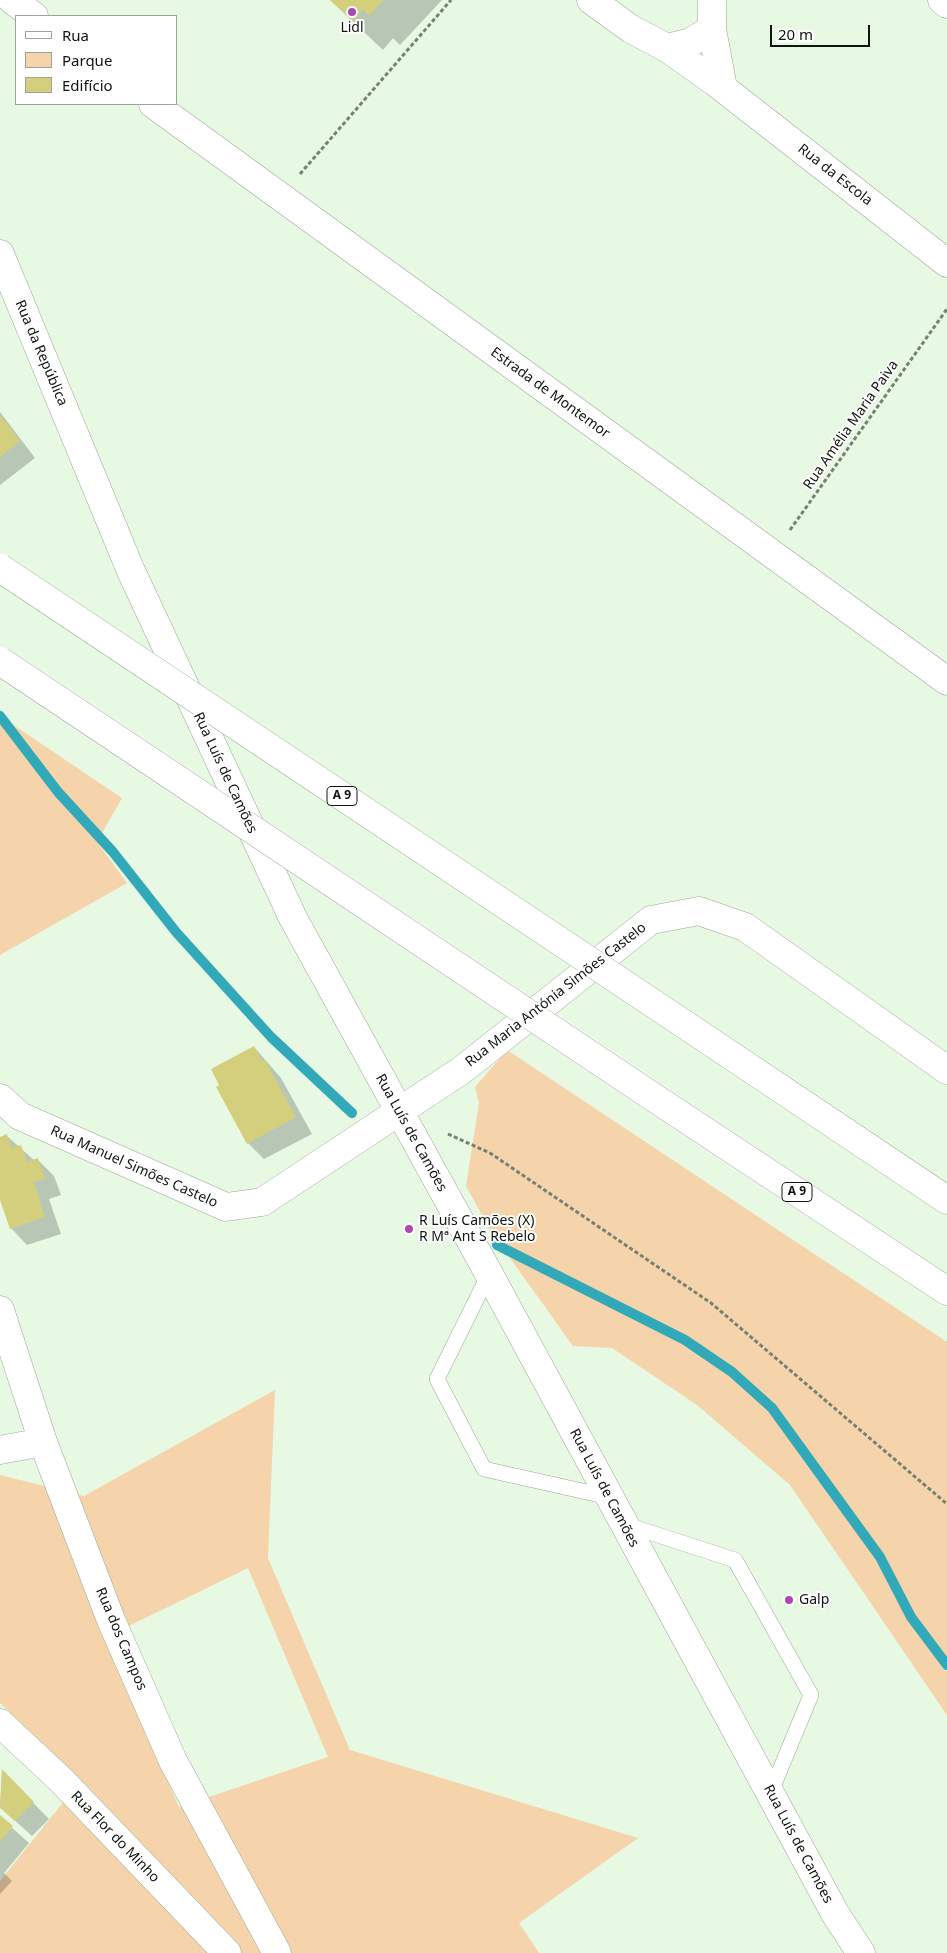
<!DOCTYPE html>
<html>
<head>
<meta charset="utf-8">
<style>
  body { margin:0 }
  #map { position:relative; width:947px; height:1953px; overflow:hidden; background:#e7f8e3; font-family:"Noto Sans",sans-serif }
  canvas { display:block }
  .legend { position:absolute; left:15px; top:15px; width:162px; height:90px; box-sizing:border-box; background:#fff; border:1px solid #9fa19f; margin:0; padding:6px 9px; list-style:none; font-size:15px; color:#0f150e }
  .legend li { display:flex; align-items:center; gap:10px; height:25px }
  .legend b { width:25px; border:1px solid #9fa19f }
  .scale { position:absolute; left:770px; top:25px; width:100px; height:22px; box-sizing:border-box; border:2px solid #0f150e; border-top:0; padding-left:6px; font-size:15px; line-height:18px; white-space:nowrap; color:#0f150e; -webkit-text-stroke:4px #fff; paint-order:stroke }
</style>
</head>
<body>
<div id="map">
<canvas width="947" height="1953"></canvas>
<ul class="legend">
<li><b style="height:6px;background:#fff"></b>Rua</li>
<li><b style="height:14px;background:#f5d3ab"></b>Parque</li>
<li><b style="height:14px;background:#d4cf7d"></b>Edifício</li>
</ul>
<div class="scale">20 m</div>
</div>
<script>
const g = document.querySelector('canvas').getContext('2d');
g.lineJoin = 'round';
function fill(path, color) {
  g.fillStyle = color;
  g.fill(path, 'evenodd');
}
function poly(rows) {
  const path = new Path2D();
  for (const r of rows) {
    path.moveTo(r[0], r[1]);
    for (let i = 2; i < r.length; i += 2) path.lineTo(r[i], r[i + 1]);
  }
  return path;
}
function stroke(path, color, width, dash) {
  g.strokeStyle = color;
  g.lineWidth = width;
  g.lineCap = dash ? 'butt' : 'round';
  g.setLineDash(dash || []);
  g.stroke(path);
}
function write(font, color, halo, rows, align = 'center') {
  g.font = font + ' "Noto Sans",sans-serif';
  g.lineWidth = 4;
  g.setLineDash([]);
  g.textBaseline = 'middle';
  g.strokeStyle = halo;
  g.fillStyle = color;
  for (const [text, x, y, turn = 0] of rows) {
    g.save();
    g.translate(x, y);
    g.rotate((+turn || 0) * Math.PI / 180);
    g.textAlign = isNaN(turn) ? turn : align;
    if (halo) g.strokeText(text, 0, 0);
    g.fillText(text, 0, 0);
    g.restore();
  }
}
fill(poly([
  [0,716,122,798,97,842,127,883,0,955],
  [507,1050,947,1342,947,1715,790,1485,697,1405,612,1348,573,1346,490,1230,466,1186,479,1103,475,1087],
  [275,1390,268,1558,350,1750,638,1838,519,1923,539,1953,0,1953,0,1881,81,1780,0,1703,0,1475,84,1496],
  [248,1568,328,1757,179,1807,104,1638]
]), '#f5d3ab');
fill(poly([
  [330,0,442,0,400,45,393,38,383,50],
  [0,412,35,458,0,485],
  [254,1047,281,1078,312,1134,264,1159,248,1143,221,1085],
  [7,1136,35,1161,38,1160,54,1176,61,1195,49,1199,61,1234,27,1245,11,1228,0,1196,0,1138],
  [2,1771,49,1819,32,1836,0,1807],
  [0,1817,29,1843,4,1873,12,1881,0,1894]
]), '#0003');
stroke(poly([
  [0,716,58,792,113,852,176,932,271,1037,352,1113],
  [497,1245,685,1340,732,1372,772,1408,880,1557,911,1617,947,1665]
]), '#32a9b9', 10);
fill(poly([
  [330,0,384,0,369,16,363,9,353,21],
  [0,415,20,441,0,457],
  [254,1046,262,1061,265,1060,296,1117,247,1144,216,1087,219,1085,211,1069],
  [7,1134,12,1148,21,1145,27,1162,38,1158,45,1179,34,1182,45,1217,10,1229,0,1200,0,1137],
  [2,1769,34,1802,15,1821,0,1808],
  [0,1815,13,1826,0,1842]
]), '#d4cf7d');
const service = poly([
  [489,1274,437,1379,484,1469,609,1497],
  [624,1524,735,1560,811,1695,770,1794]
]);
const minor = poly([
  [12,0,34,16],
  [591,0,631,29,667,48,715,82,947,263],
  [712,0,712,29,723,88],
  [942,0,947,4],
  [153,104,947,681],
  [0,1098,20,1116,226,1207,262,1202,462,1070,651,920,699,911,745,927,947,1070],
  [0,1310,43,1442,111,1620,173,1761,277,1953],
  [0,1450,43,1442],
  [0,1723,62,1781,227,1953]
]);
const tertiary = poly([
  [667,48,691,42,712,29]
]);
const secondary = poly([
  [0,254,131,571,293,918,489,1274,836,1915,861,1953]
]);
const motorway = poly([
  [684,1024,947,1200],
  [647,1093,947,1291]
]);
stroke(service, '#9aa996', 16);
stroke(minor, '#9aa996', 29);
stroke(tertiary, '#9aa996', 29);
stroke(secondary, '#9aa996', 29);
stroke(motorway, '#9aa996', 29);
stroke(poly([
  [300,174,451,0],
  [790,530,947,309],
  [448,1134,490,1153,711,1303,947,1504]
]), '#758173', 3, [4, 2.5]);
stroke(service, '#fff', 15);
stroke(minor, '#fff', 28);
stroke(tertiary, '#fff', 28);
stroke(secondary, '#fff', 28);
stroke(motorway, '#fff', 28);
const motorwayBridge = poly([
  [0,568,684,1024],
  [0,661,647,1093]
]);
stroke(motorwayBridge, '#9aa996', 29, []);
stroke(motorwayBridge, '#fff', 28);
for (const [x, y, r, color] of [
  [352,12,5,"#ae48ac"],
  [409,1229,5,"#ae48ac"],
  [789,1600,5,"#ae48ac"]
]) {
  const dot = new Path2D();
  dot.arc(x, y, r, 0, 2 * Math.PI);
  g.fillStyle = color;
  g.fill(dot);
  stroke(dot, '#fff', 2);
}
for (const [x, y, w] of [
  [342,796,30],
  [797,1192,30]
]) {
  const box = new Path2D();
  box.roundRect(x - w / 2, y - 9.5, w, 19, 4);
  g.fillStyle = '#fff';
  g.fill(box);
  stroke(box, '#0f150e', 1);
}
write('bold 12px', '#0f150e', null, [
  ["A 9",342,796],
  ["A 9",797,1192]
]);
write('14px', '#0f150e', '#fff', [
  ["Lidl",352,28,"center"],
  ["R Luís Camões (X)",419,1221],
  ["R Mª Ant S Rebelo",419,1237],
  ["Galp",799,1600]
], 'left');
write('14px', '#0f150e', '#fff', [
  ["Rua da Escola",835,175,38],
  ["Rua da República",41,353,67],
  ["Estrada de Montemor",550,393,36],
  ["Rua Amélia Maria Paiva",851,425,-55],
  ["Rua Luís de Camões",225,773,65],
  ["Rua Maria Antónia Simões Castelo",556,995,-38],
  ["Rua Luís de Camões",411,1133,61],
  ["Rua Manuel Simões Castelo",134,1167,24],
  ["Rua Luís de Camões",604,1488,62],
  ["Rua dos Campos",121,1639,67],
  ["Rua Flor do Minho",115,1837,46],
  ["Rua Luís de Camões",798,1844,62]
]);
</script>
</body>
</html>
